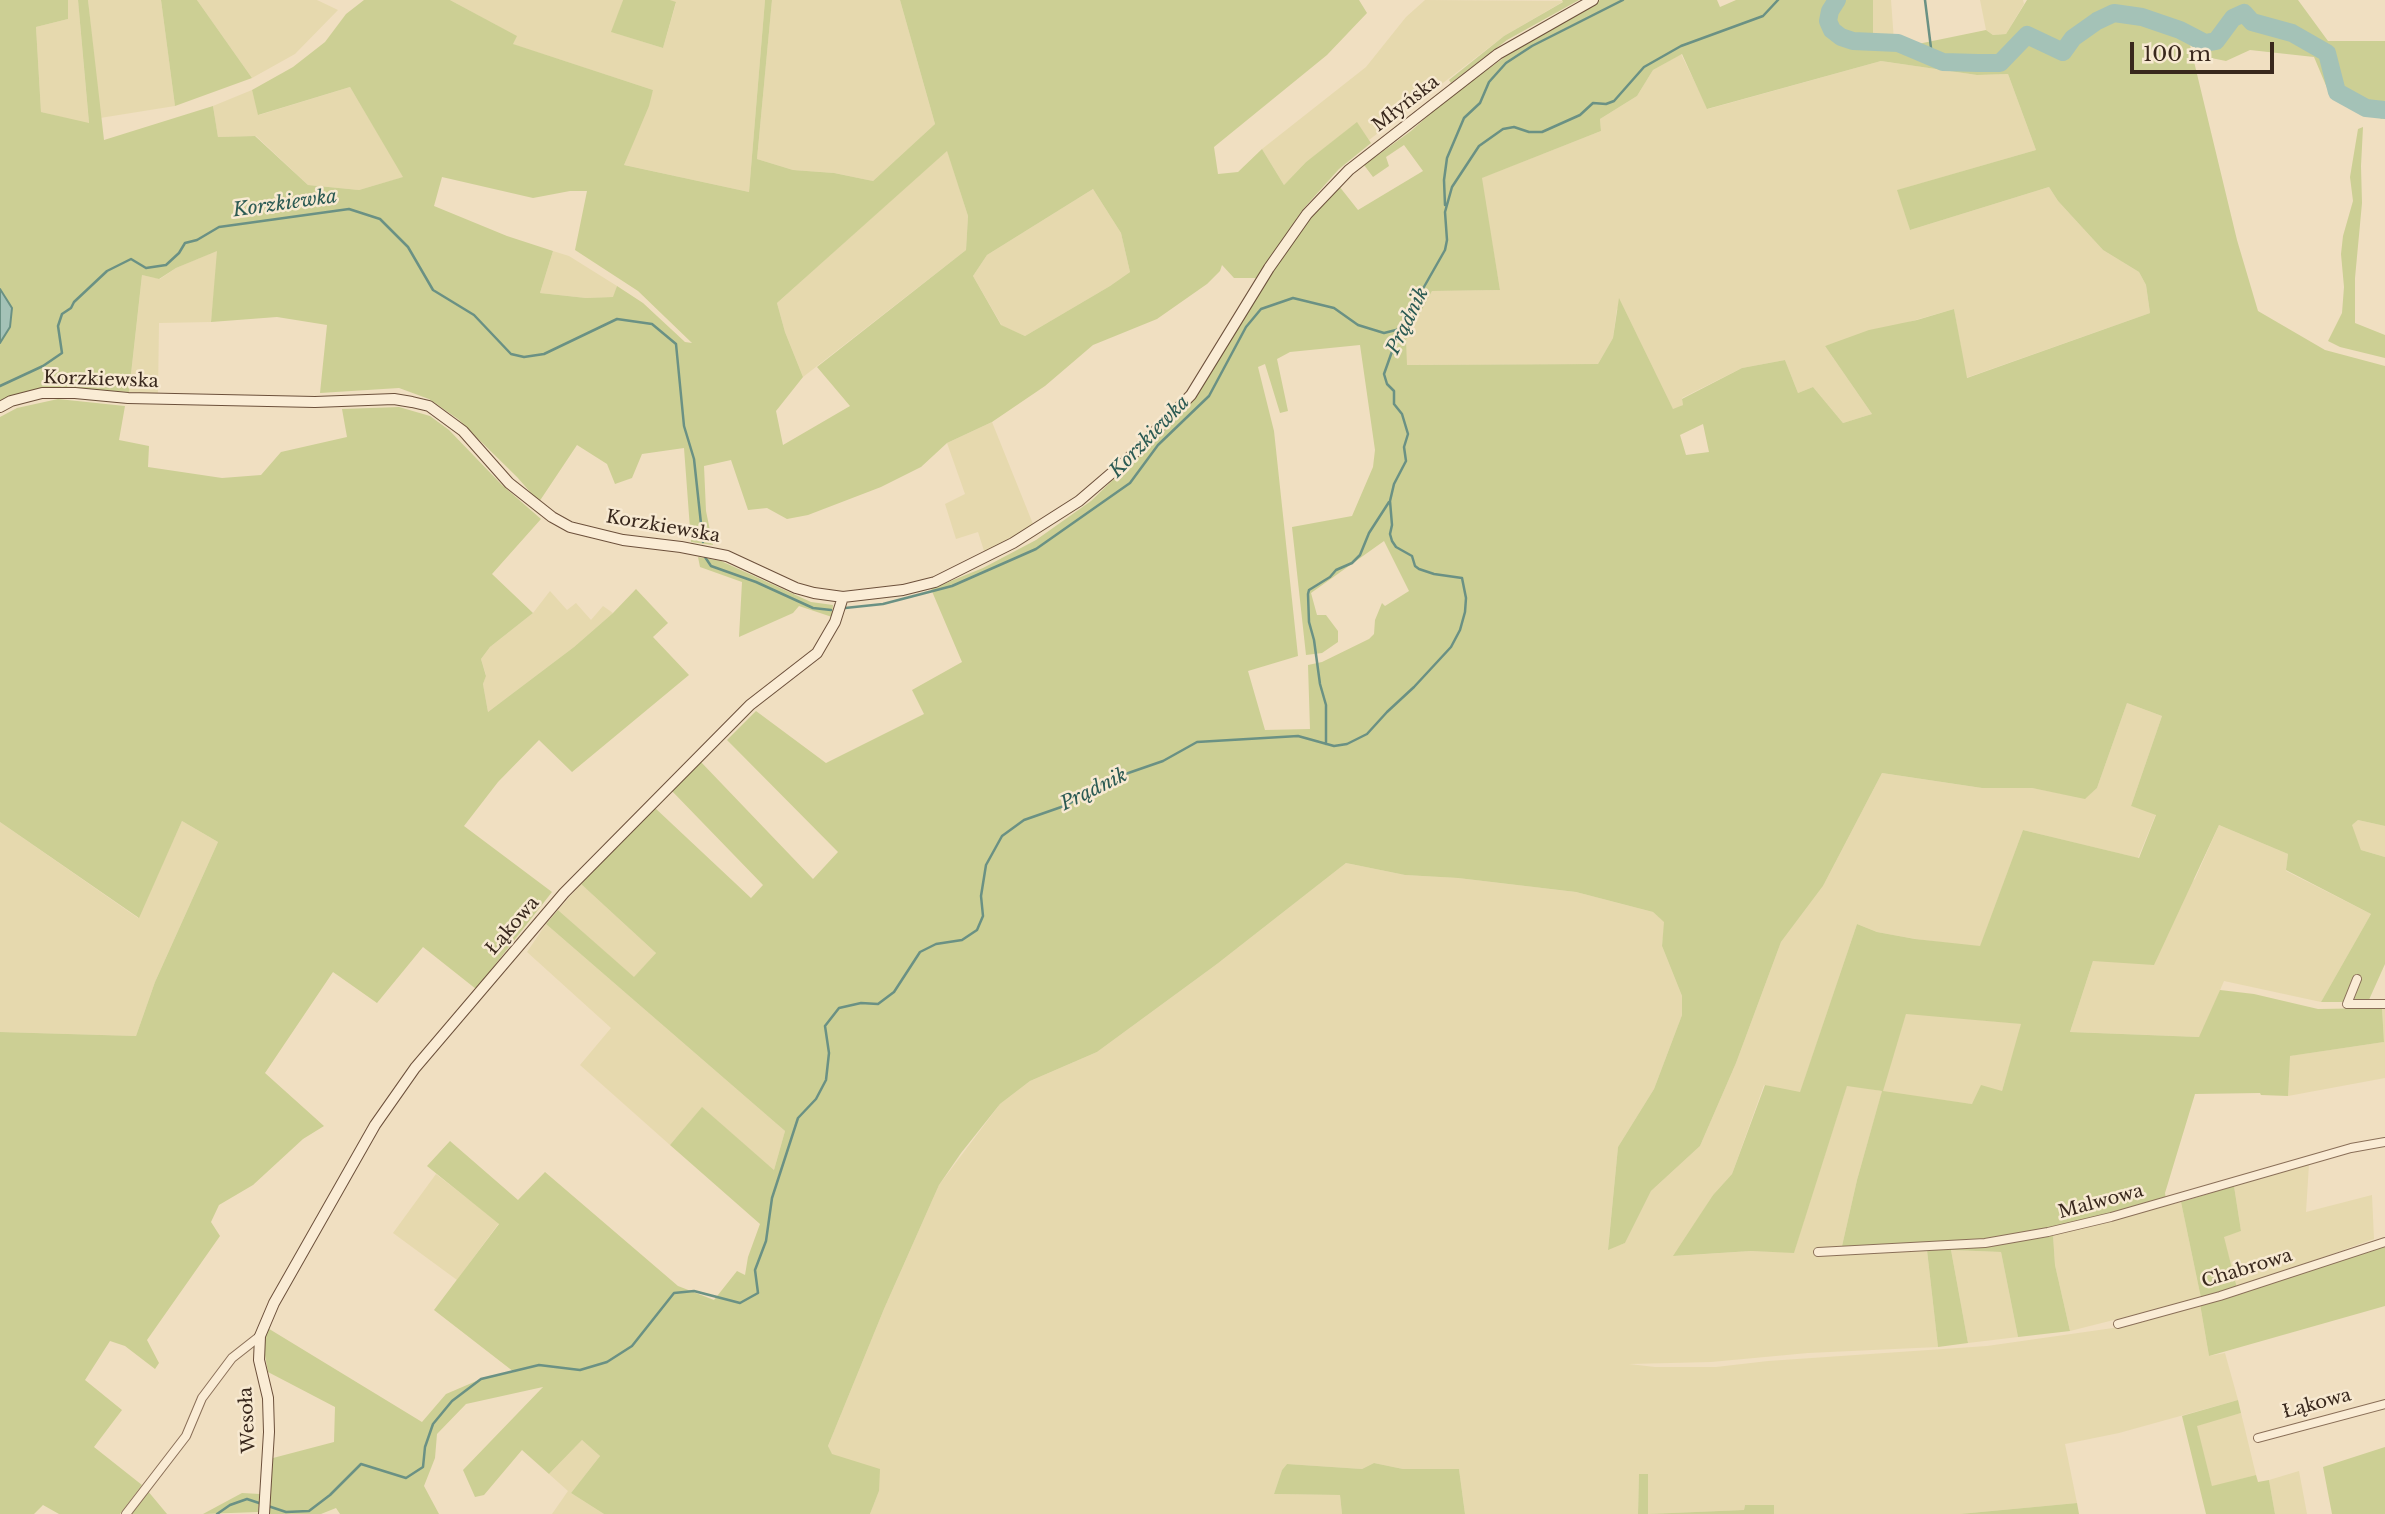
<!DOCTYPE html>
<html>
<head>
<meta charset="utf-8">
<style>
  body { margin:0 }
  #map { position:relative; width:2385px; height:1514px; overflow:hidden; background:#f0dfc1; font-family:"Libre Baskerville",serif }
  canvas { display:block }
  .scale { position:absolute; left:2130px; top:42px; width:144px; height:32px; box-sizing:border-box; border:4px solid #39281d; border-top:0; padding-left:9px; font-size:21px; line-height:24px; white-space:nowrap; color:#39281d; -webkit-text-stroke:5px #f7e9d1; paint-order:stroke }
</style>
</head>
<body>
<div id="map">
<canvas width="2385" height="1514"></canvas>
<div class="scale">100 m</div>
</div>
<script>
const g = document.querySelector('canvas').getContext('2d');
g.lineJoin = 'round';
function fill(path, color) {
  g.fillStyle = color;
  g.fill(path, 'evenodd');
}
function poly(rows) {
  const path = new Path2D();
  for (const r of rows) {
    path.moveTo(r[0], r[1]);
    for (let i = 2; i < r.length; i += 2) path.lineTo(r[i], r[i + 1]);
  }
  return path;
}
function stroke(path, color, width, dash) {
  g.strokeStyle = color;
  g.lineWidth = width;
  g.lineCap = dash ? 'butt' : 'round';
  g.setLineDash(dash || []);
  g.stroke(path);
}
function write(font, color, halo, rows, align = 'center') {
  g.font = font + ' "Libre Baskerville",serif';
  g.lineWidth = 5;
  g.setLineDash([]);
  g.textBaseline = 'middle';
  g.strokeStyle = halo;
  g.fillStyle = color;
  for (const [text, x, y, turn = 0] of rows) {
    g.save();
    g.translate(x, y);
    g.rotate((+turn || 0) * Math.PI / 180);
    g.textAlign = isNaN(turn) ? turn : align;
    if (halo) g.strokeText(text, 0, 0);
    g.fillText(text, 0, 0);
    g.restore();
  }
}
fill(poly([
  [68,0,78,0,89,124,41,112,36,27,68,19],
  [88,0,161,0,175,106,100,118],
  [197,0,317,0,338,10,295,54,252,78],
  [450,0,623,0,612,32,663,48,676,3,670,0,765,0,749,192,624,165,653,90,512,44,516,36],
  [772,0,900,0,935,124,873,181,834,173,793,170,757,159],
  [1425,0,1564,1,1504,36,1369,140,1357,123,1306,162,1284,185,1262,149,1366,67,1406,17],
  [1873,0,1891,0,1894,41,1873,36],
  [1980,0,2023,0,2024,4,2006,34,1993,35,1986,30],
  [1681,54,1708,109,1881,61,1977,75,2008,74,2036,150,1898,190,1910,230,2049,187,2058,201,2103,250,2139,272,2146,285,2150,313,1966,378,1954,309,1825,346,1872,414,1843,423,1813,387,1798,393,1785,360,1742,368,1682,398,1683,405,1673,410,1617,308,1613,338,1598,364,1406,365,1406,340,1432,291,1500,290,1481,178,1601,131,1600,119,1637,96,1653,70],
  [350,87,404,177,359,190,308,185,256,136,218,137,213,106,252,90,259,115],
  [947,150,968,216,966,250,803,377,785,332,777,303],
  [1093,189,1121,233,1130,272,1110,286,1025,336,1002,326,973,276,987,255],
  [218,250,211,322,159,323,158,393,129,392,142,275,160,279,176,268],
  [553,251,569,256,617,286,614,297,586,298,540,293],
  [992,422,1033,524,985,554,978,532,956,539,945,504,965,494,947,443],
  [550,591,567,610,576,603,591,620,603,606,613,613,574,647,488,712,483,684,486,675,481,659,490,647,533,613],
  [2127,703,2162,716,2131,806,2156,814,2138,858,2023,830,1980,947,1915,939,1877,932,1857,924,1800,1093,1764,1085,1732,1174,1713,1195,1675,1256,1751,1251,1794,1252,1847,1085,1882,1091,1906,1013,2022,1024,2002,1091,1972,1104,1882,1092,1857,1180,1840,1255,1927,1250,1938,1347,1808,1353,1711,1362,1629,1364,1655,1367,1716,1367,1768,1361,1987,1346,2113,1328,2200,1304,2209,1356,2225,1353,2238,1400,2119,1433,2065,1444,2077,1503,1960,1514,1774,1514,1773,1505,1745,1505,1744,1510,1648,1514,1648,1474,1639,1475,1638,1514,1465,1514,1459,1469,1403,1469,1374,1463,1362,1469,1287,1464,1282,1470,1274,1494,1340,1495,1342,1514,870,1514,879,1491,831,1454,828,1446,884,1309,939,1185,1000,1104,1030,1081,1097,1052,1217,964,1346,863,1405,875,1458,878,1576,892,1653,912,1665,922,1662,946,1682,996,1682,1015,1654,1089,1618,1147,1608,1249,1625,1243,1651,1191,1700,1146,1736,1063,1781,942,1823,886,1882,773,1982,788,2032,788,2085,798,2097,788],
  [2358,820,2385,826,2385,857,2361,850,2351,825],
  [182,821,218,842,155,982,136,1036,0,1032,0,822,138,918],
  [2219,825,2288,854,2286,871,2371,914,2321,1002,2224,981,2200,1037,2070,1032,2093,961,2195,879],
  [581,884,656,953,634,978,558,910],
  [546,924,785,1131,774,1170,702,1108,670,1145,580,1065,611,1028,527,952],
  [2382,1008,2385,1008,2385,1078,2288,1096,2289,1056,2384,1042],
  [2309,1164,2306,1212,2372,1195,2374,1239,2237,1288,2223,1236,2241,1231,2234,1186],
  [436,1174,499,1223,457,1280,393,1233],
  [2181,1202,2201,1298,2070,1331,2055,1265,2053,1235],
  [1951,1250,2001,1252,2018,1337,1968,1343],
  [2241,1413,2256,1475,2212,1487,2196,1425],
  [582,1440,600,1456,571,1493,604,1514,552,1514,568,1491,549,1474],
  [2299,1471,2307,1514,2275,1514,2269,1480]
]), '#e6d9ae');
fill(poly([
  [0,0,68,0,68,19,36,27,41,112,89,123,78,0,88,0,104,140,213,106,218,137,255,136,308,185,359,190,403,177,350,87,258,115,252,90,293,67,325,42,346,14,364,0,450,0,517,36,513,44,653,90,649,106,624,165,749,192,765,0,772,0,757,159,793,170,834,173,873,181,935,124,900,0,1359,0,1367,13,1327,55,1214,147,1218,174,1238,172,1262,149,1284,185,1306,162,1357,122,1371,143,1339,169,1304,208,1256,278,1234,278,1222,265,1220,271,1207,284,1157,319,1093,345,1045,386,992,422,947,443,921,467,881,487,808,515,787,519,767,508,748,510,731,460,704,466,706,511,713,545,691,542,684,448,642,454,632,478,615,484,607,464,577,445,539,502,517,477,458,419,429,399,399,388,320,393,327,325,277,317,211,322,217,251,176,268,159,279,142,275,129,392,61,388,0,401],
  [947,151,968,216,966,250,817,367,850,406,783,445,776,411,803,377,785,332,777,303],
  [442,177,533,198,570,191,587,191,575,250,638,291,692,343,685,342,643,303,617,286,613,297,586,298,540,293,553,251,507,236,434,206],
  [1093,189,1121,233,1130,272,1110,286,1025,336,1001,325,973,276,987,255],
  [161,0,197,0,252,78,175,106],
  [623,0,670,0,676,2,663,48,611,32],
  [1562,0,1579,0,1507,40,1451,83,1449,80,1504,36,1563,2],
  [1600,0,1717,0,1720,7,1736,0,1873,0,1873,36,1913,45,1986,30,1993,35,2006,34,2027,0,2298,0,2328,41,2385,41,2385,100,2382,119,2330,95,2314,57,2250,50,2226,61,2211,58,2190,45,2237,240,2258,311,2325,350,2385,366,2385,826,2358,820,2352,825,2361,850,2385,857,2385,964,2368,1002,2321,1002,2371,914,2286,870,2288,854,2219,825,2154,965,2093,961,2070,1032,2199,1037,2220,990,2254,994,2318,1009,2382,1008,2384,1042,2290,1056,2288,1096,2261,1095,2260,1093,2195,1094,2165,1193,2167,1205,2053,1235,2055,1265,2070,1331,2018,1337,2001,1252,1951,1250,1968,1343,1938,1347,1927,1250,1840,1255,1857,1180,1882,1091,1847,1086,1794,1253,1751,1251,1673,1256,1713,1195,1732,1174,1765,1085,1800,1092,1857,924,1877,932,1915,939,1980,946,2023,830,2139,858,2156,815,2131,806,2162,716,2127,703,2097,788,2085,799,2032,788,1982,788,1882,773,1823,886,1781,942,1736,1063,1700,1146,1651,1191,1625,1243,1608,1250,1618,1147,1654,1089,1682,1015,1682,996,1662,946,1664,922,1653,912,1576,892,1458,878,1405,875,1346,863,1217,964,1097,1052,1030,1081,1000,1104,961,1153,939,1185,884,1309,828,1446,832,1454,880,1469,879,1491,870,1514,604,1514,571,1493,600,1456,582,1440,549,1474,522,1450,484,1495,475,1497,463,1470,543,1387,466,1404,437,1434,435,1458,424,1486,439,1514,340,1514,336,1508,321,1514,269,1514,273,1458,334,1442,335,1407,268,1372,264,1350,266,1327,422,1422,446,1394,481,1379,514,1372,434,1310,499,1224,427,1166,450,1141,518,1200,545,1172,678,1286,714,1300,737,1271,745,1275,748,1257,760,1224,670,1145,702,1107,774,1170,785,1131,546,924,558,910,634,977,656,953,581,884,654,807,751,898,763,885,671,790,700,761,813,879,838,852,727,740,756,711,826,763,924,714,912,690,962,662,931,589,983,568,1036,540,1091,501,1184,411,1308,217,1339,186,1358,210,1423,171,1404,145,1386,157,1389,166,1373,177,1364,165,1411,131,1447,99,1520,46],
  [1682,54,1707,109,1881,61,1977,75,2008,74,2036,150,1897,190,1910,230,2049,187,2058,201,2103,250,2139,272,2146,285,2150,313,1967,378,1954,309,1917,320,1869,330,1825,346,1872,414,1843,423,1813,387,1798,393,1785,360,1742,368,1682,399,1683,405,1673,409,1619,298,1613,338,1598,364,1407,365,1406,340,1432,291,1500,290,1482,178,1601,131,1600,119,1637,96,1653,70],
  [1360,345,1375,450,1373,467,1352,516,1292,527,1306,655,1322,653,1338,642,1338,631,1326,615,1317,615,1311,593,1384,541,1409,591,1385,606,1382,603,1375,620,1374,634,1369,639,1322,662,1308,665,1310,729,1265,730,1248,671,1298,656,1274,431,1258,367,1265,364,1280,413,1288,411,1277,359,1290,352],
  [1703,424,1709,452,1686,455,1680,435],
  [1906,1014,2021,1024,2002,1091,1981,1085,1972,1104,1883,1091],
  [2363,127,2361,166,2362,203,2355,278,2355,323,2385,335,2385,358,2340,347,2328,341,2342,313,2344,287,2341,254,2343,236,2353,201,2350,177,2358,129],
  [58,399,125,406,119,440,149,446,148,467,222,478,261,475,281,452,347,437,342,409,399,407,430,416,449,430,502,485,541,519,492,574,533,613,490,647,481,659,486,676,483,684,488,712,574,647,613,613,636,589,668,623,653,637,689,675,572,772,539,740,498,782,464,826,552,892,476,989,423,947,377,1003,333,972,265,1073,324,1126,303,1139,253,1185,219,1205,211,1222,220,1236,147,1340,159,1363,155,1369,125,1346,110,1341,85,1380,122,1410,94,1447,142,1485,120,1514,59,1514,43,1505,34,1514,0,1514,0,1032,136,1036,155,982,218,842,182,821,139,918,0,822,0,417,17,408],
  [698,557,721,561,811,602,833,605,832,617,799,606,793,613,739,637,742,582,700,567],
  [2234,1186,2241,1231,2224,1237,2237,1288,2201,1298,2181,1202],
  [2385,1245,2385,1306,2209,1356,2200,1304],
  [2238,1400,2241,1413,2197,1426,2212,1486,2256,1475,2258,1482,2269,1480,2275,1514,2206,1514,2182,1416],
  [2385,1447,2385,1514,2332,1514,2323,1467],
  [1374,1463,1403,1469,1459,1469,1465,1514,1342,1514,1340,1495,1274,1494,1282,1470,1287,1464,1362,1469],
  [1639,1474,1648,1474,1648,1514,1744,1510,1745,1505,1774,1505,1774,1514,1638,1514],
  [147,1490,167,1514,130,1514],
  [242,1493,260,1494,258,1512,203,1514],
  [2077,1503,2079,1514,1960,1514]
]), '#cccf94');
const water = poly([
  [0,289,12,308,10,327,0,343,0,289]
]);
fill(water, '#a4c2b7');
stroke(water, '#6a9184', 2);
stroke(poly([
  [1925,0,1932,56],
  [1445,205,1444,180,1447,158,1464,118,1480,103,1489,82,1506,63,1532,46,1623,0],
  [0,386,43,366,62,353,58,326,62,314,71,308,74,302,107,271,131,259,146,268,166,265,179,253,185,243,197,240,219,227,349,209,380,219,408,247,433,290,474,315,511,354,524,357,544,354,617,319,652,324,676,344,684,426,694,459,703,542],
  [705,557,711,566,756,582,813,608,831,610],
  [845,608,883,604,952,586,1036,549,1130,483,1158,445,1209,396,1246,327,1261,309,1293,298,1334,308,1358,325,1384,333,1400,329],
  [1326,744,1326,705,1320,684,1314,640,1309,622,1308,594,1309,590,1330,577,1336,570,1352,563,1360,555,1369,533,1389,502],
  [268,1506,286,1512,309,1511,330,1495,361,1464,406,1478,423,1467,425,1447,433,1424,452,1401,481,1379,539,1365,580,1370,607,1362,632,1346,674,1293,694,1291,740,1303,758,1293,755,1270,766,1241,772,1198,798,1118,816,1099,826,1080,829,1053,825,1026,839,1008,861,1003,878,1004,894,992,920,952,936,944,962,940,977,930,983,916,981,896,986,865,1002,836,1024,820,1067,805,1111,779,1163,761,1197,742,1298,736,1334,746,1347,744,1367,734,1387,712,1414,687,1451,647,1460,630,1465,612,1466,598,1462,578,1434,574,1419,569,1415,566,1412,556,1396,547,1392,541,1390,534,1392,525,1390,501,1394,484,1406,461,1404,447,1408,434,1402,414,1394,404,1394,391,1387,384,1384,374,1400,329,1445,250,1447,240,1445,212,1452,187,1479,146,1503,129,1514,127,1529,132,1542,132,1580,115,1593,103,1606,104,1614,101,1644,67,1681,46,1763,16,1778,0],
  [217,1514,230,1505,247,1499,262,1504]
]), '#6a9184', 2.5);
stroke(poly([
  [1837,0,1830,11,1828,21,1832,30,1841,37,1853,41,1898,43,1943,62,1978,63,2000,63,2027,35,2063,52,2073,38,2097,21,2114,13,2142,17,2180,30,2205,43,2216,41,2233,18,2244,13,2252,22,2292,33,2327,53,2337,92,2366,108,2385,110]
]), '#a4c2b7', 18);
const street = poly([
  [2357,979,2347,1004,2385,1004],
  [1818,1252,1985,1243,2048,1232,2111,1217,2351,1148,2385,1142],
  [2118,1324,2220,1296,2385,1242],
  [2258,1438,2385,1404],
  [126,1514,186,1436,202,1398,232,1358,260,1336]
]);
const secondary = poly([
  [0,407,11,401,42,393,75,393,128,398,315,402,394,399,412,402,429,406,463,431,509,483,552,517,570,527,623,540,681,547,727,556,796,588,814,593,843,597,903,590,935,582,1013,543,1079,501,1128,459,1191,395,1269,268,1307,214,1349,170,1498,54,1593,0],
  [264,1514,269,1432,268,1398,259,1360,260,1336,274,1303,375,1125,415,1068,564,893,750,705,817,653,835,622,843,597]
]);
stroke(street, '#8a6f58', 10);
stroke(secondary, '#6c503b', 12);
stroke(street, '#faecd5', 8);
stroke(secondary, '#faecd5', 10);
write('18px', '#39281d', '#f7e9d1', [
  ["Młyńska",1406,104,-38],
  ["Korzkiewska",101,380,2],
  ["Korzkiewska",663,527,10],
  ["Łąkowa",513,926,-49],
  ["Malwowa",2101,1202,-15],
  ["Chabrowa",2247,1269,-17],
  ["Łąkowa",2317,1404,-15],
  ["Wesoła",248,1420,-93]
]);
write('italic 19px', '#2b5a53', '#f7e9d1', [
  ["Korzkiewka",285,204,-8],
  ["Prądnik",1408,321,-64],
  ["Korzkiewka",1150,437,-46],
  ["Prądnik",1094,790,-26]
]);
</script>
</body>
</html>
